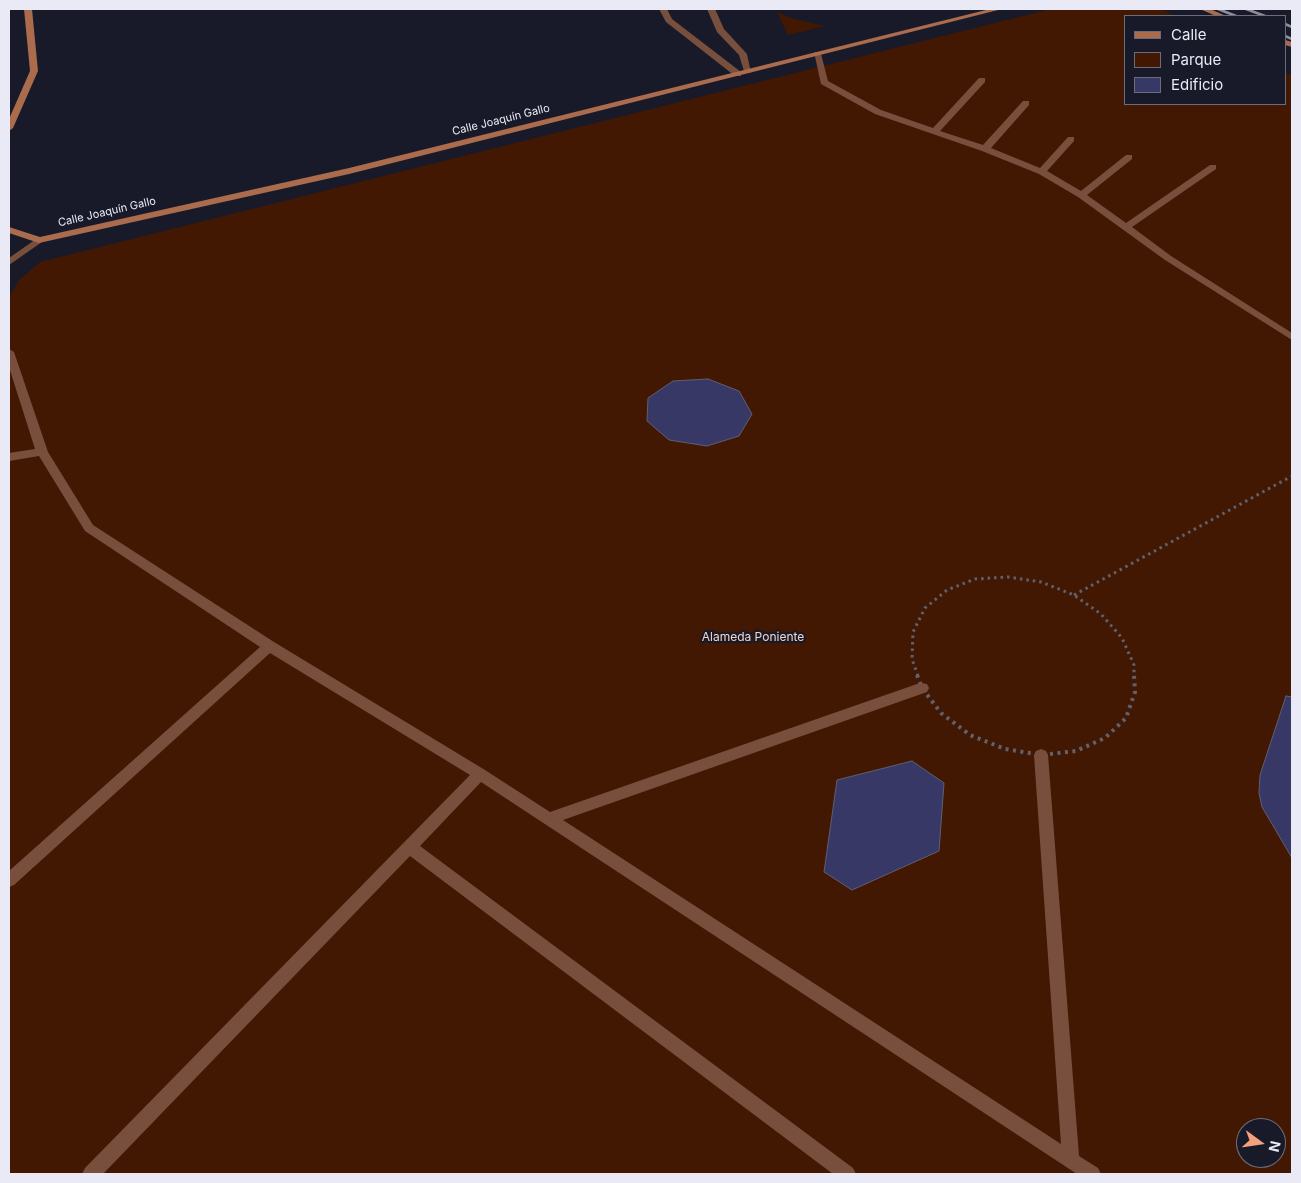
<!DOCTYPE html>
<html>
<head>
<meta charset="utf-8">
<style>
  body { margin:0 }
  #map { position:relative; width:1301px; height:1183px; overflow:hidden; background:#191a29; font-family:Inter,sans-serif }
  canvas { display:block }
  .frame { position:absolute; inset:0; border:10px solid #e9eaf5; pointer-events:none }
  .legend { position:absolute; left:1124px; top:15px; width:162px; height:90px; box-sizing:border-box; background:#191a29; border:1px solid #6c6d7b; margin:0; padding:6px 9px; list-style:none; font-size:15px; color:#e9eaf5 }
  .legend li { display:flex; align-items:center; gap:10px; height:25px }
  .legend b { width:25px; border:1px solid #6c6d7b }
  .north { position:absolute; left:1236px; top:1118px; width:50px; height:50px; box-sizing:border-box; background:#191a29; border:1px solid #6c6d7b; border-radius:50%; rotate:104deg; font-size:14px; font-weight:700; line-height:20px; text-align:center; color:#e9eaf5 }
  .north::after { content:''; display:block; margin:auto; width:18px; height:22px; background:#f1a17d; clip-path:polygon(50% 0,100% 100%,50% 72%,0 100%) }
</style>
</head>
<body>
<div id="map">
<canvas width="1301" height="1183"></canvas>
<div class="frame"></div>
<ul class="legend">
<li><b style="height:6px;background:#ab6b4d"></b>Calle</li>
<li><b style="height:14px;background:#421802"></b>Parque</li>
<li><b style="height:14px;background:#383866"></b>Edificio</li>
</ul>
<div class="north">N</div>
</div>
<script>
const g = document.querySelector('canvas').getContext('2d');
g.lineJoin = 'round';
function fill(path, color) {
  g.fillStyle = color;
  g.fill(path, 'evenodd');
}
function poly(rows) {
  const path = new Path2D();
  for (const r of rows) {
    path.moveTo(r[0], r[1]);
    for (let i = 2; i < r.length; i += 2) path.lineTo(r[i], r[i + 1]);
  }
  return path;
}
function stroke(path, color, width, dash) {
  g.strokeStyle = color;
  g.lineWidth = width;
  g.lineCap = dash ? 'butt' : 'round';
  g.setLineDash(dash || []);
  g.stroke(path);
}
function write(font, color, halo, rows, align = 'center') {
  g.font = font + ' Inter,sans-serif';
  g.lineWidth = 4.5;
  g.setLineDash([]);
  g.textBaseline = 'middle';
  g.strokeStyle = halo;
  g.fillStyle = color;
  for (const [text, x, y, turn = 0] of rows) {
    g.save();
    g.translate(x, y);
    g.rotate((+turn || 0) * Math.PI / 180);
    g.textAlign = isNaN(turn) ? turn : align;
    if (halo) g.strokeText(text, 0, 0);
    g.fillText(text, 0, 0);
    g.restore();
  }
}
fill(poly([
  [1051,9,1160,9,1175,16,1125,16,1125,104,1285,104,1285,72,1292,76,1292,1174,9,1174,9,297,19,280,40,262],
  [1246,1128,1276,1128,1276,1158,1246,1158],
  [777,12,794,19,825,26,788,35]
]), '#421802');
const building = poly([
  [708,379,739,391,752,414,739,436,707,446,669,440,647,421,648,398,673,381,708,379],
  [1286,696,1292,697,1292,858,1262,807,1259,793,1260,775,1286,696],
  [912,761,944,783,939,851,852,890,824,872,837,780,912,761]
]);
fill(building, '#383866');
stroke(building, '#5e5f72', 1);
stroke(poly([
  [1074,595,1292,476],
  [918,676,912,659,913,632,925,608,947,590,975,579,1008,577,1041,582,1074,595,1101,614,1122,638,1134,665,1134,676]
]), '#60616f', 3, [2.5, 4]);
stroke(poly([
  [917,675,922,688,941,713,970,735,1005,749,1041,755,1076,751,1105,738,1126,718,1135,692,1134,675]
]), '#60616f', 4, [3, 4.5]);
fill(poly([
  [659,9,667,9,672,19,741,72,741,76,735,76,666,22,659,9],
  [707,9,715,9,724,29,747,54,751,73,744,71,739,55,717,32,707,9],
  [814,52,821,54,828,81,881,110,933,128,979,78,985,78,985,82,940,131,983,145,1023,101,1029,101,1029,105,991,148,1040,168,1068,137,1074,137,1074,141,1047,171,1081,191,1126,155,1132,155,1132,159,1087,195,1126,223,1210,165,1216,165,1216,169,1132,227,1171,256,1292,333,1292,340,1165,260,1078,197,1039,174,982,151,875,114,821,84,814,52],
  [39,237,44,240,42,242,9,265,9,258,39,237],
  [9,349,14,352,48,452,93,525,274,642,485,770,550,812,917,684,922,683,927,684,929,688,927,692,563,820,1061,1144,1034,755,1036,751,1041,749,1046,751,1048,755,1079,1156,1098,1168,1101,1174,1077,1174,481,782,420,846,853,1168,856,1174,833,1174,410,856,103,1174,82,1174,85,1168,470,775,270,653,14,885,9,887,9,871,260,647,85,531,39,456,9,461,9,453,35,449,9,367,9,349]
]), '#774f3c');
fill(poly([
  [24,9,32,9,38,71,13,128,9,131,9,119,30,71,24,9],
  [990,9,1002,9,349,174,39,243,9,233,9,227,40,237,349,168,990,9],
  [1200,9,1210,9,1226,16,1216,16,1200,9],
  [1285,40,1292,42,1292,47,1285,45,1285,40]
]), '#ab6b4d');
stroke(poly([
  [1218,9,1236,16],
  [1246,9,1265,16],
  [1285,24,1292,27],
  [1285,36,1292,39]
]), '#8d8e9b', 2.5);
write('11px', '#e9eaf5', '#191a29', [
  ["Calle Joaquín Gallo",501,120,-14],
  ["Calle Joaquín Gallo",107,212,-13]
]);
write('12px', '#f4d3c4', '#191a29', [
  ["Alameda Poniente",753,637]
]);
</script>
</body>
</html>
